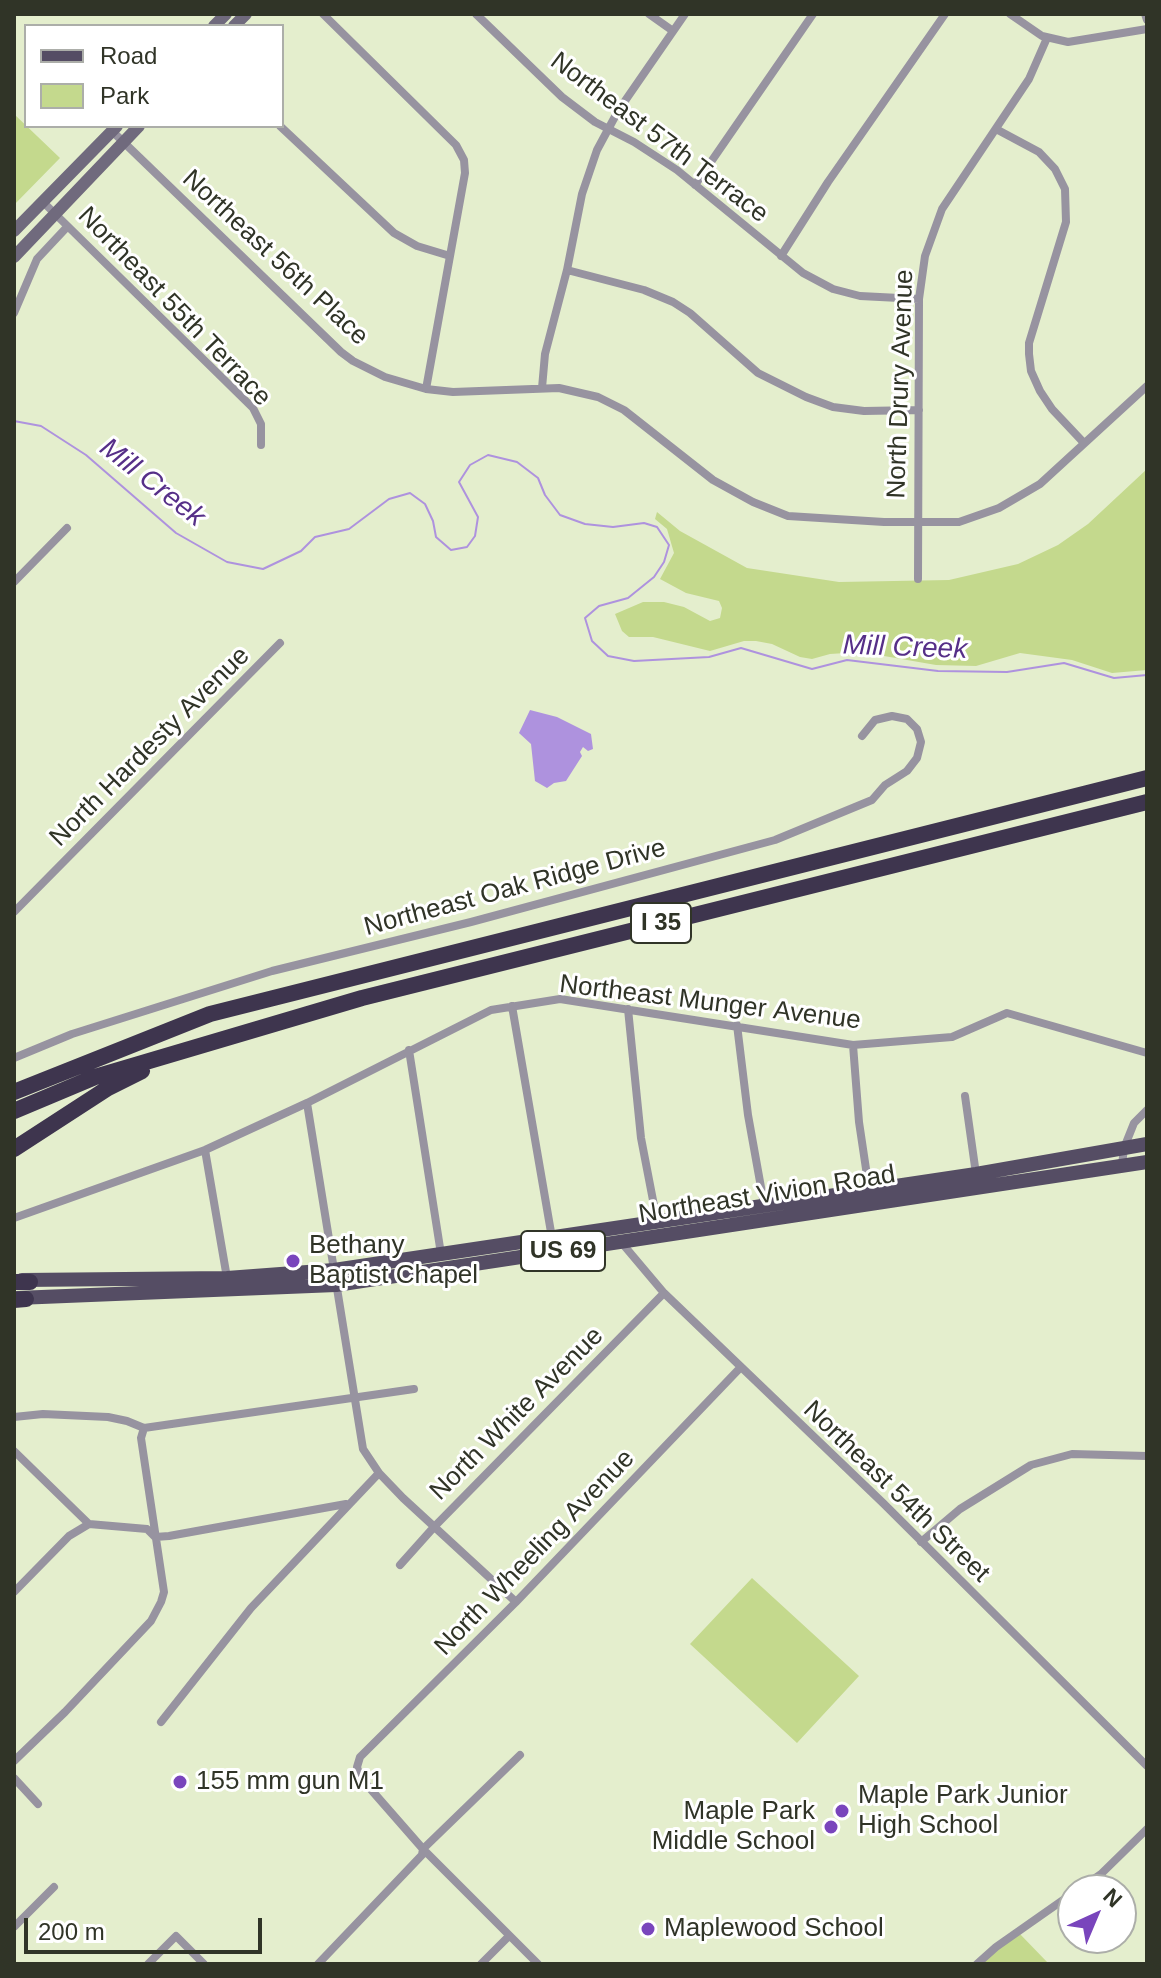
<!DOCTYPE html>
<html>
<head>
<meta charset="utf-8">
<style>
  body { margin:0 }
  #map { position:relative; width:1161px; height:1978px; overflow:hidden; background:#e4eecd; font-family:Helvetica,sans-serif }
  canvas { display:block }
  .frame { position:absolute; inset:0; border:16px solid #303427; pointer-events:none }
  .legend { position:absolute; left:24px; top:24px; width:260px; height:104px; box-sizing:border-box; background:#fff; border:2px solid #acaea9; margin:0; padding:10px 14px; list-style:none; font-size:24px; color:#303427 }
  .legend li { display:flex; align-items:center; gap:16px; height:40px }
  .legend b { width:40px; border:2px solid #acaea9 }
  .north { position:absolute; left:1057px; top:1874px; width:80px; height:80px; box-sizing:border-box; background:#fff; border:2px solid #acaea9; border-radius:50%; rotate:44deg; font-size:22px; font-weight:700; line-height:32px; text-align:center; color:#303427 }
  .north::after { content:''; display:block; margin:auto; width:28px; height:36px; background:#7945bc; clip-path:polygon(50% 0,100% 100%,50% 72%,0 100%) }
  .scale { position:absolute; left:24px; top:1918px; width:238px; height:36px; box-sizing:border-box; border:4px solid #303427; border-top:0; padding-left:10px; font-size:24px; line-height:28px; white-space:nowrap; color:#303427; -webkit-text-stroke:6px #fff; paint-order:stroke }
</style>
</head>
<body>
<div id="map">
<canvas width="1161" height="1978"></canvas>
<div class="frame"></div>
<ul class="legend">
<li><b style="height:10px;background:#554d64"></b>Road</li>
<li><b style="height:22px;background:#c4d98d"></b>Park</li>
</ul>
<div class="north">N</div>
<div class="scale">200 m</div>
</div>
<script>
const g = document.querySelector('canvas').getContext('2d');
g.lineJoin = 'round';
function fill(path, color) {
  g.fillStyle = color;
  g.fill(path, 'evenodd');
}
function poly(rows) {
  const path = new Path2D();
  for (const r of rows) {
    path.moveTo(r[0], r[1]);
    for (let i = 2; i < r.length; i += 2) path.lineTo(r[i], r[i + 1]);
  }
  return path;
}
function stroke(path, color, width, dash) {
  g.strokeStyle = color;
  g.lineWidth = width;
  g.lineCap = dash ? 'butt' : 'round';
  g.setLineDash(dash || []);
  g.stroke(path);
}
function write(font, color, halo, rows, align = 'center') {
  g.font = font + ' Helvetica,sans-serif';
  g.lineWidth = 6;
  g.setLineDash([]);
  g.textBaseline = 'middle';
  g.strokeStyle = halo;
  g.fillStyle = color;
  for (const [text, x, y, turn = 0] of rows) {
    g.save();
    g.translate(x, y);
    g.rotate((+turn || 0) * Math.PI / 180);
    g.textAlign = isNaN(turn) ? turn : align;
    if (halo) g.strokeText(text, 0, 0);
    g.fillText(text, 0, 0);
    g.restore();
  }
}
fill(poly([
  [14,114,60,158,14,205],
  [1147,469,1147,670,1112,673,1072,660,1020,653,976,666,936,665,861,652,830,654,812,659,800,657,772,644,756,641,744,641,710,651,653,637,629,637,622,631,615,614,643,602,664,602,684,607,710,621,720,618,722,608,719,601,686,593,660,579,674,553,667,529,655,519,657,512,680,531,747,568,839,582,949,580,1018,564,1058,545,1088,524],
  [752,1578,859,1676,797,1743,690,1644],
  [1018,1932,1049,1964,977,1964]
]), '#c4d98d');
fill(poly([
  [530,710,557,717,591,734,593,749,588,751,583,747,580,752,582,756,566,781,554,783,547,788,535,781,531,744,519,733]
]), '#ae92de');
stroke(poly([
  [14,421,41,426,86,455,176,533,227,562,263,569,301,551,315,537,349,529,389,499,410,493,425,504,433,521,436,537,451,550,467,547,475,536,478,517,459,482,470,465,488,455,517,462,538,478,545,495,560,515,585,524,613,527,644,523,657,527,669,545,664,562,654,577,628,598,599,606,585,618,592,641,608,656,634,661,709,657,741,648,812,669,847,660,938,671,1007,672,1064,663,1114,678,1147,675]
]), '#ae92de', 2);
stroke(poly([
  [323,14,456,145,464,160,465,173,426,389],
  [476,14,562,97,595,122,634,142,677,170,803,273,833,289,860,296,919,299],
  [649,14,673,31],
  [1010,14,1042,36,1068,42,1147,29],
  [1145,14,1147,20],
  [280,126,394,233,417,246,450,256],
  [996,129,1039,152,1055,169,1065,189,1066,222,1029,343,1029,354,1031,371,1040,391,1052,409,1084,443],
  [112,131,341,352,353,361,385,377,426,389,453,392,559,388,598,397,624,410,713,480,753,502,788,516,884,522,959,522,999,508,1040,484,1147,386],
  [695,185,813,14],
  [43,202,253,408,261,424,261,445],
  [781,256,828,182,945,14],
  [567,270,644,290,673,302,690,313,758,373,806,397,833,407,864,411,919,410],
  [14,313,37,259,67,227],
  [542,388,545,354,567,270,582,194,597,150,618,111,685,14],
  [918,579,919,299,925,256,942,209,1029,79,1047,38],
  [14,582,67,528],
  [14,912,280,643],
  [512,1006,552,1238],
  [628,1009,641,1138,657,1221],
  [737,1025,748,1115,764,1204],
  [853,1045,859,1122,869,1189],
  [409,1050,441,1254],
  [14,1058,72,1034,272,971,471,922,775,840,872,800,885,785,907,771,917,758,921,742,917,729,907,719,892,716,875,720,862,736],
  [965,1096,976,1174],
  [307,1103,363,1449,379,1473,403,1498,516,1602],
  [205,1150,227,1278],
  [1122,1165,1124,1148,1134,1123,1147,1110],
  [14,1218,205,1150,307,1103,491,1010,560,999,853,1045,952,1037,1007,1013,1147,1053],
  [621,1242,664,1293,883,1503,1147,1766],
  [14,1417,43,1414,108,1417,127,1421,144,1428,414,1389],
  [14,1451,89,1524],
  [89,1524,147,1529,155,1537,169,1536,346,1504],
  [921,1542,960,1509,1031,1465,1072,1454,1147,1456],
  [400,1565,434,1527,664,1293],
  [14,1592,69,1536,89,1524],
  [161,1722,251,1608,379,1473],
  [14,1761,65,1712,151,1621,161,1602,164,1592,141,1438,144,1428],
  [14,1778,38,1804],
  [1078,1890,1101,1874,1147,1829],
  [14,1927,54,1887],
  [148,1964,176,1936,204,1964],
  [318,1964,422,1855,423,1849,520,1755],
  [481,1964,509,1936],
  [538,1964,423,1849,360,1777,357,1767,360,1757,516,1602,740,1368],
  [977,1964,996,1947,1073,1893]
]), '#9793a0', 8);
stroke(poly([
  [214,26,226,14],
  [234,26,246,14],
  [14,231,117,126],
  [14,257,139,126]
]), '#706a7d', 12);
stroke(poly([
  [22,1280,227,1278,334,1270,976,1174,1147,1144],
  [17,1298,336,1285,1147,1162]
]), '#554d64', 14);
stroke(poly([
  [14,1092,210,1014,1147,778],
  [14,1111,95,1077,362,998,1147,802],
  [14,1149,108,1088,142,1071],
  [14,1282,30,1282],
  [14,1300,26,1299]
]), '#3e354e', 16);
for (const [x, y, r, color] of [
  [293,1261,8,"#7945bc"],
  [180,1782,8,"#7945bc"],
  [842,1811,8,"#7945bc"],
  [831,1827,8,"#7945bc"],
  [648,1929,8,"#7945bc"]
]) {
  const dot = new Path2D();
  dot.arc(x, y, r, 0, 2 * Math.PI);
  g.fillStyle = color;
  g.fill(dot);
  stroke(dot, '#fff', 3);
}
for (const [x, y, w] of [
  [661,923,60],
  [563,1251,84]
]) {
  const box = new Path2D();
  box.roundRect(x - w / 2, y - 20, w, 40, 6);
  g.fillStyle = '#fff';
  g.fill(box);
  stroke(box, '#303427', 2);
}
write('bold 24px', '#303427', null, [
  ["I 35",661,923],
  ["US 69",563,1251]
]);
write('26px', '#303427', '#fff', [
  ["Northeast 57th Terrace",659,138,37],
  ["Northeast 56th Place",275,258,43],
  ["Northeast 55th Terrace",174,307,46],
  ["North Drury Avenue",901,384,-88],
  ["North Hardesty Avenue",150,747,-45],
  ["Northeast Oak Ridge Drive",515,888,-15],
  ["Northeast Munger Avenue",710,1003,7],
  ["Northeast Vivion Road",767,1195,-9],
  ["North White Avenue",517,1414,-45],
  ["Northeast 54th Street",896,1492,44],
  ["North Wheeling Avenue",535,1553,-46]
]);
write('26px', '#303427', '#fff', [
  ["Bethany",309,1246],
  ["Baptist Chapel",309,1276],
  ["155 mm gun M1",196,1782],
  ["Maple Park Junior",858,1796],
  ["High School",858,1826],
  ["Maple Park",815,1812,"right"],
  ["Middle School",815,1842,"right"],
  ["Maplewood School",664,1929]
], 'left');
write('italic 28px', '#562f88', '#fff', [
  ["Mill Creek",152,483,38],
  ["Mill Creek",905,648,2]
]);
</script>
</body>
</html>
